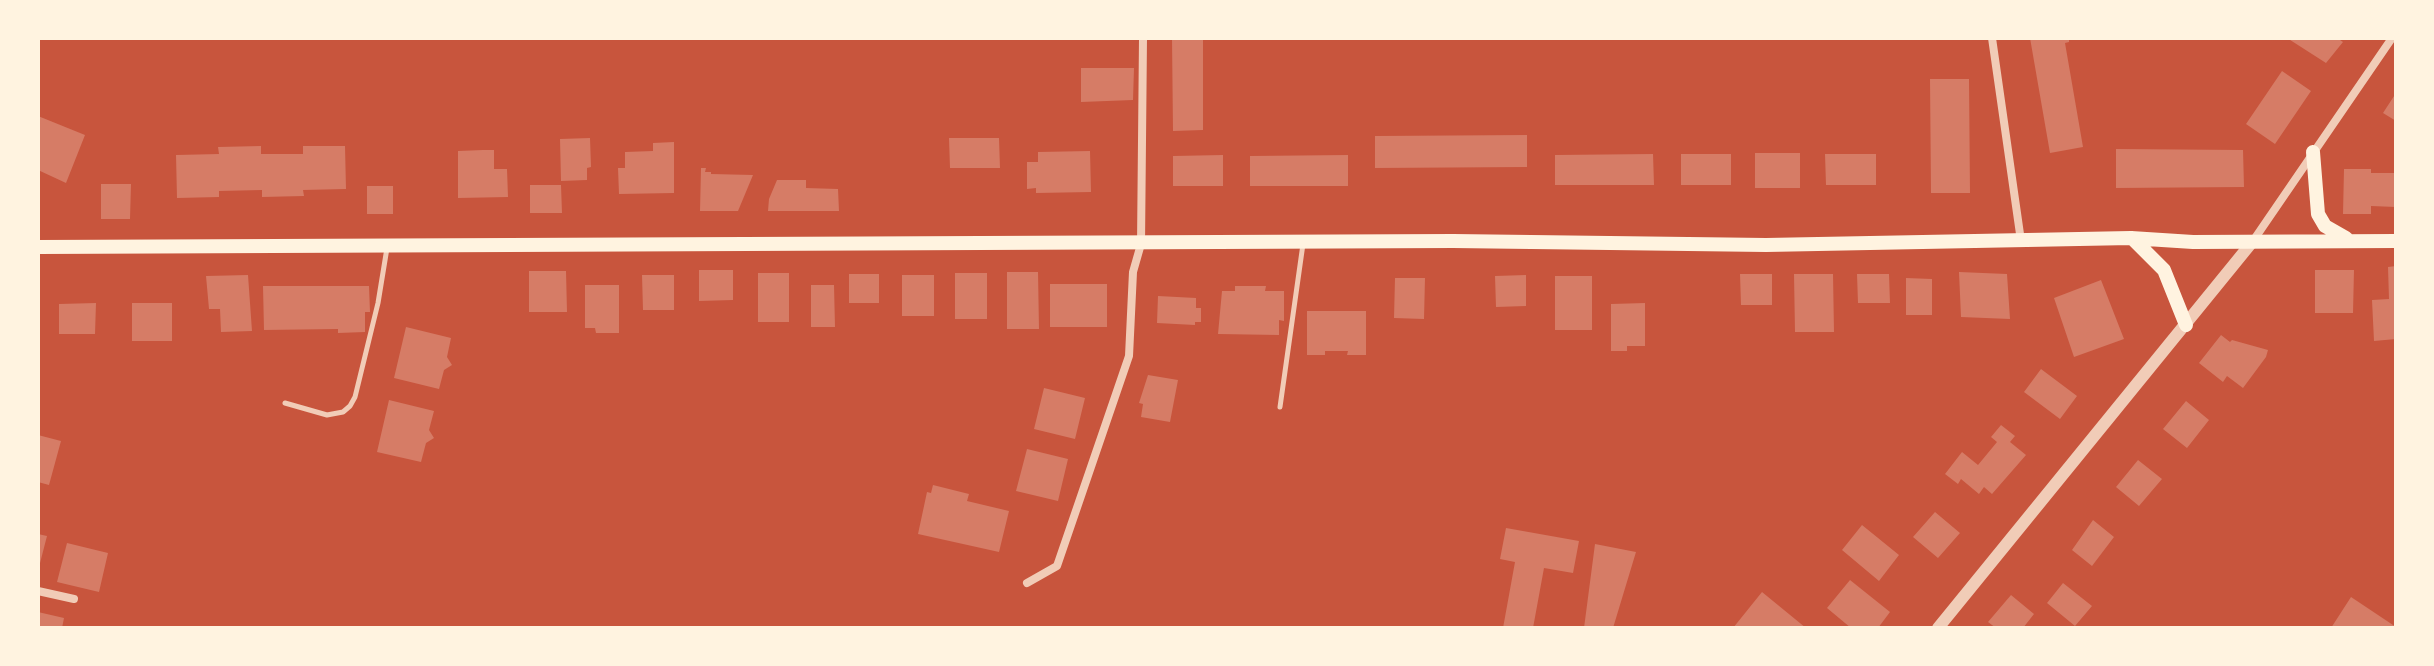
<!DOCTYPE html>
<html>
<head>
<meta charset="utf-8">
<style>
  body { margin:0 }
  #map { position:relative; width:2434px; height:666px; overflow:hidden; background:#c8553d; font-family:Montserrat,sans-serif }
  canvas { display:block }
  .frame { position:absolute; inset:0; border:40px solid #fff3e0; pointer-events:none }
</style>
</head>
<body>
<div id="map">
<canvas width="2434" height="666"></canvas>
<div class="frame"></div>
</div>
<script>
const g = document.querySelector('canvas').getContext('2d');
g.lineJoin = 'round';
function fill(path, color) {
  g.fillStyle = color;
  g.fill(path, 'evenodd');
}
function poly(rows) {
  const path = new Path2D();
  for (const r of rows) {
    path.moveTo(r[0], r[1]);
    for (let i = 2; i < r.length; i += 2) path.lineTo(r[i], r[i + 1]);
  }
  return path;
}
function stroke(path, color, width, dash) {
  g.strokeStyle = color;
  g.lineWidth = width;
  g.lineCap = dash ? 'butt' : 'round';
  g.setLineDash(dash || []);
  g.stroke(path);
}
fill(poly([
  [1172,38,1203,38,1203,130,1173,131],
  [2030,38,2069,38,2069,42,2065,43,2083,147,2050,153],
  [2287,38,2342,38,2340,40,2343,42,2326,63],
  [1081,68,1134,68,1133,100,1081,102],
  [2282,71,2311,91,2275,144,2246,124],
  [1930,79,1969,79,1970,193,1931,193],
  [2396,93,2396,121,2383,113],
  [38,116,85,135,66,183,38,170],
  [1527,135,1527,167,1375,168,1375,136],
  [590,138,591,167,587,168,587,180,561,181,560,139],
  [949,138,999,138,1000,168,950,168],
  [674,142,674,193,619,194,618,168,625,168,625,152,653,151,653,143],
  [261,146,261,154,303,154,303,146,345,146,346,189,303,190,304,196,262,197,262,190,219,191,219,197,177,198,176,155,219,154,218,147],
  [2116,149,2243,150,2244,187,2116,188],
  [483,150,494,150,494,169,507,169,508,197,458,198,458,151],
  [1090,151,1091,192,1036,193,1036,188,1027,189,1027,162,1038,162,1038,152],
  [1755,153,1800,153,1800,188,1755,188],
  [1653,154,1654,185,1555,185,1555,155],
  [1681,154,1731,154,1731,185,1681,185],
  [1825,154,1876,154,1876,185,1826,185],
  [1223,155,1223,186,1173,186,1173,156],
  [1348,155,1348,186,1250,186,1250,156],
  [701,168,706,168,705,172,711,172,711,174,753,175,738,211,700,211],
  [2344,169,2371,169,2371,173,2396,173,2396,207,2371,206,2371,214,2343,214],
  [777,180,806,180,806,188,838,189,839,211,768,211,769,199],
  [101,184,131,184,130,219,101,219],
  [530,185,561,185,562,213,530,213],
  [367,186,393,186,393,214,367,214],
  [2396,266,2396,339,2374,341,2372,300,2389,299,2388,267],
  [699,270,733,270,733,300,699,301],
  [2315,270,2354,270,2353,313,2315,313],
  [529,271,566,271,567,312,529,312],
  [1007,272,1038,272,1039,329,1007,329],
  [1959,272,2007,274,2010,319,1961,317],
  [758,273,789,273,789,322,758,322],
  [955,273,987,273,987,319,955,319],
  [849,274,879,274,879,303,849,303],
  [1740,274,1772,274,1772,305,1741,305],
  [1794,274,1833,274,1834,332,1795,332],
  [1857,274,1889,274,1890,303,1858,303],
  [248,275,252,331,221,332,220,309,209,309,206,276],
  [642,275,674,275,674,310,643,310],
  [902,275,934,275,934,316,902,316],
  [1526,275,1526,306,1496,307,1495,276],
  [1555,276,1592,276,1592,330,1555,330],
  [1395,278,1425,278,1424,319,1394,318],
  [1906,278,1932,279,1932,315,1906,315],
  [2101,280,2124,339,2074,357,2054,298],
  [1050,284,1107,284,1107,327,1050,327],
  [585,285,619,285,619,333,596,333,595,328,585,328],
  [811,285,834,285,835,327,811,327],
  [263,286,369,286,370,312,365,312,365,332,338,333,338,329,264,330],
  [1235,286,1266,286,1265,291,1284,291,1284,321,1279,320,1279,335,1218,334,1222,291,1235,291],
  [1158,296,1196,298,1196,308,1201,308,1201,322,1195,322,1195,325,1157,323],
  [96,303,95,334,59,334,59,304],
  [132,303,172,303,172,341,132,341],
  [1645,303,1645,346,1627,346,1627,351,1611,351,1611,304],
  [1307,311,1366,311,1366,355,1347,355,1348,351,1325,351,1325,355,1307,355],
  [406,327,451,338,447,357,452,365,444,370,439,389,394,378],
  [2221,335,2230,342,2232,340,2268,350,2266,357,2243,388,2227,376,2223,382,2199,363],
  [2041,369,2077,396,2060,419,2024,392],
  [1148,375,1178,380,1170,422,1141,417,1143,404,1139,403],
  [1044,388,1085,398,1075,439,1034,429],
  [389,400,434,411,429,430,434,438,426,443,421,462,377,452],
  [2186,401,2209,420,2187,448,2163,429],
  [2001,425,2015,436,2010,442,2026,455,1992,494,1984,487,1979,494,1961,479,1958,484,1945,474,1962,452,1978,465,1997,442,1991,437],
  [38,435,61,441,49,485,38,482],
  [1027,449,1068,459,1058,501,1016,491],
  [2138,460,2162,479,2139,506,2116,487],
  [933,485,969,494,967,501,1009,511,999,552,918,534,927,492,931,493],
  [1935,512,1960,533,1938,558,1913,537],
  [2093,520,2114,537,2092,566,2072,550],
  [1862,525,1899,555,1879,581,1842,550],
  [1506,528,1579,541,1573,573,1544,568,1533,628,1503,628,1515,562,1500,559],
  [38,534,47,536,39,567,38,567],
  [67,543,108,553,99,592,57,582],
  [1595,544,1636,552,1613,628,1584,628],
  [1850,580,1890,612,1878,628,1851,628,1827,608],
  [2063,583,2092,606,2075,626,2047,603],
  [1762,592,1806,628,1733,628],
  [2011,595,2034,614,2023,628,1996,628,1988,622],
  [2351,597,2396,627,2396,628,2331,628],
  [38,612,64,618,62,628,38,628]
]), '#d67c66');
stroke(poly([
  [285,403,327,415,343,412,350,406,355,397,378,303,387,248],
  [1280,407,1303,244]
]), '#f1ccb7', 5);
stroke(poly([
  [1992,38,2021,241],
  [2253,241,2392,38],
  [1027,583,1057,566,1129,356,1133,272,1141,244,1143,38],
  [38,591,74,599]
]), '#f1ccb7', 8);
stroke(poly([
  [1938,628,2253,241]
]), '#f1ccb7', 12);
stroke(poly([
  [2313,152,2318,214,2325,226,2346,238],
  [2132,238,2164,270,2186,325],
  [38,247,1453,241,1766,245,2131,238,2193,242,2396,241]
]), '#fff3e0', 14);
</script>
</body>
</html>
